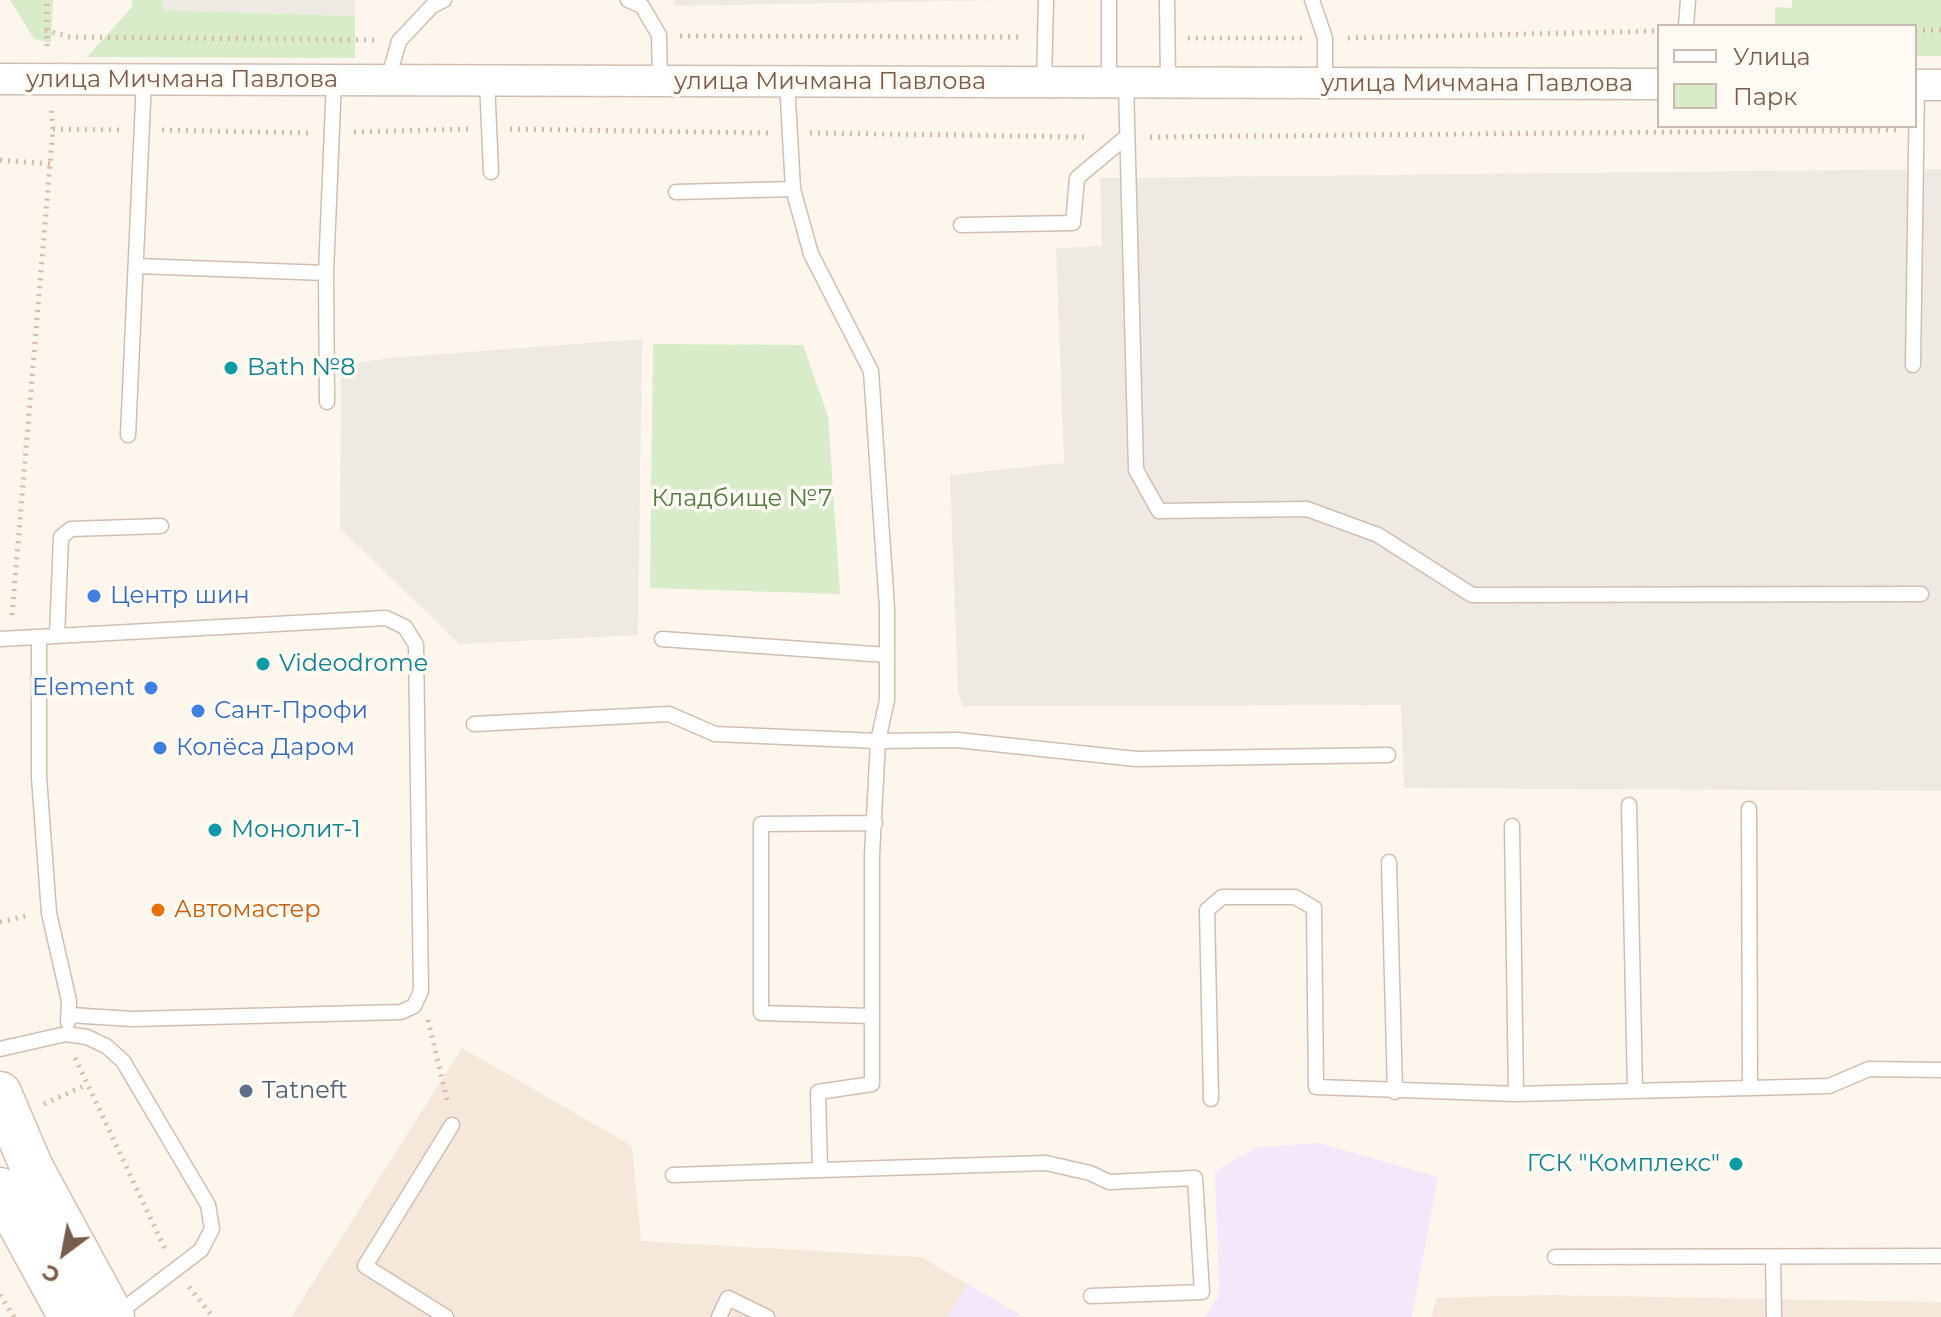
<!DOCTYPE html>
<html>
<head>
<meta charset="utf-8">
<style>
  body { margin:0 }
  #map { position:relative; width:1941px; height:1317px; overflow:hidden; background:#fdf6ec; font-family:Montserrat,sans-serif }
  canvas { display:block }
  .legend { position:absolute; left:1657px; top:24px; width:260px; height:104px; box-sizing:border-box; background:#fffaf3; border:2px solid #cabbb1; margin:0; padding:10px 14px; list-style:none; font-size:24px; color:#7a5c4d }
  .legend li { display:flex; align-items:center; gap:16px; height:40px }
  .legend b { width:40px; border:2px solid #cabbb1 }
  .north { position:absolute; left:24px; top:1213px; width:80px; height:80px; -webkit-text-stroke:6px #fffaf3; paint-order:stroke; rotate:212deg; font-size:22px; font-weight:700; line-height:32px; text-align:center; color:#7a5c4d }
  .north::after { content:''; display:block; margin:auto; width:28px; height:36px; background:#7a5c4d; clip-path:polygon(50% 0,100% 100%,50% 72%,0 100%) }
</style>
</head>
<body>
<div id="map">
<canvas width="1941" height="1317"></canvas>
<ul class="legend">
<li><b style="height:10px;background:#fff"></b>Улица</li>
<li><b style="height:22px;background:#d8ecc9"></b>Парк</li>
</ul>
<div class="north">С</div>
</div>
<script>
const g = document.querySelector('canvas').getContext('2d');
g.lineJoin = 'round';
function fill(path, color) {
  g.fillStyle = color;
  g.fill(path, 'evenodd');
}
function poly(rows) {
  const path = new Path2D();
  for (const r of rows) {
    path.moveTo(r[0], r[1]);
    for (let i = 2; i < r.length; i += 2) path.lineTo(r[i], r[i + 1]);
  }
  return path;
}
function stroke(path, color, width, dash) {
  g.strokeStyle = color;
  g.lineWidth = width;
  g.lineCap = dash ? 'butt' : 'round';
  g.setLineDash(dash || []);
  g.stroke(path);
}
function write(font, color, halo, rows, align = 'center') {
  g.font = font + ' Montserrat,sans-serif';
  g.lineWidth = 7;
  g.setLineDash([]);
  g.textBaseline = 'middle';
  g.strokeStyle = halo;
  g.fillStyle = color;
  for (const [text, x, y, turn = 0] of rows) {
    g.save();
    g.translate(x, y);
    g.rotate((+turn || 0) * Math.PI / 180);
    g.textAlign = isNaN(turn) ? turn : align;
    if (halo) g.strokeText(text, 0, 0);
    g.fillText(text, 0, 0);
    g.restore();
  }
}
fill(poly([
  [462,1048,632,1146,641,1241,921,1257,1024,1317,291,1317],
  [1544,1295,1941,1302,1941,1317,1432,1317,1436,1298]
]), '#f5e8da');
fill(poly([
  [163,0,355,0,355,16,162,10],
  [674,0,1006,0,674,6],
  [1941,169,1941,791,1404,788,1401,705,962,706,958,691,950,475,1064,463,1056,248,1102,246,1100,178],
  [642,339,638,635,459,644,340,528,341,365,390,358]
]), '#efe9e4');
fill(poly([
  [1319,1143,1438,1177,1412,1317,1205,1317,1219,1295,1215,1171,1258,1147],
  [968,1284,1023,1317,947,1317]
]), '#f3e8fa');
fill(poly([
  [10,0,53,0,51,43,34,39],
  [132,0,163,0,163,10,355,16,355,58,87,57,132,7],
  [1792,0,1941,0,1941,56,1915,56,1915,26,1775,26,1775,7,1792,8],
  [653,344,803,345,828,416,840,594,650,588]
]), '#d8ecc9');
const lane = poly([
  [628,0,642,6,659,35,660,81],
  [1312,0,1325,38,1325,83],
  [1167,1,1168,83],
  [1686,26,1688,0],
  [388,80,399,41,432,6,444,0],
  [487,81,491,172],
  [787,82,793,189,811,254,871,371,887,608,887,700,878,741,872,855,872,1084,818,1092,820,1170,1046,1163,1090,1173,1109,1182,1195,1178,1202,1292,1091,1296],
  [1044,82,1046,0],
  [1126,82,1136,470,1159,511,1307,509,1378,535,1472,595,1921,594],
  [1109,83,1109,0],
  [676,192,793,189],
  [961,225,1073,223,1077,178,1126,137],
  [137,266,326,273],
  [1913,365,1917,85],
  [327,402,326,273,334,80],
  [128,435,144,80],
  [57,636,61,537,71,529,161,526],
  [39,637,39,777,49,913,69,1001,68,1022],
  [0,639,386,618,405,627,416,645,421,991,414,1006,401,1012,132,1019,70,1015],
  [662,639,887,655],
  [474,724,669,714,715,734,878,741,957,740,1136,759,1388,755],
  [1629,805,1635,1091],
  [1749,809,1750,1088],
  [1512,826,1516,1094],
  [1389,862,1395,1092],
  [872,1016,761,1013,761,824,875,823],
  [0,1049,66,1034,87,1037,106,1046,123,1061,208,1205,212,1229,201,1250,117,1314],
  [1211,1099,1207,910,1222,897,1295,897,1314,908,1316,1087,1516,1094,1750,1088,1829,1086,1869,1069,1941,1070],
  [673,1175,820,1170],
  [1555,1257,1941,1256],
  [1773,1258,1774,1317],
  [446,1317,365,1266,452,1125],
  [719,1317,728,1298,767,1317]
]);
const street = poly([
  [0,79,1659,84],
  [1915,85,1941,85]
]);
const secondary = poly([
  [0,1093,32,1168,113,1317],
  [0,1189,70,1317]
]);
stroke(lane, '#d1beb0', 17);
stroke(street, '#d1beb0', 33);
stroke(secondary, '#d6c0b0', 45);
stroke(poly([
  [45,30,70,37,378,40],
  [1915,30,1941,30],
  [680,36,1022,37],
  [1188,38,1302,38],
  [1348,38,1659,31],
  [47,46,47,0],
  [53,129,120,130],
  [510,129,768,133],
  [162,130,308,133],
  [354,132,468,129],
  [810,133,1088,137],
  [1150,137,1896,130],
  [0,160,50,164],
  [12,615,53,129,51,107],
  [0,922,26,916],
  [428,1020,448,1104],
  [75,1058,166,1251],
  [44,1104,86,1085],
  [189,1287,213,1317],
  [0,1295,14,1317]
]), '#d9b8a5', 5, [2, 6]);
stroke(lane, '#fff', 14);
stroke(street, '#fff', 30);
stroke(secondary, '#fff', 42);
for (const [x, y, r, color] of [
  [231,368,8,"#0f9aa8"],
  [94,596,8,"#3f7fe0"],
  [263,664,8,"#0f9aa8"],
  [151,688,8,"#3f7fe0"],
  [198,711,8,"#3f7fe0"],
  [160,748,8,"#3f7fe0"],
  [215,830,8,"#0f9aa8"],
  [158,910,8,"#e8710a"],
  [246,1091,8,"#5c6f8a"],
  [1736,1164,8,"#0f9aa8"]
]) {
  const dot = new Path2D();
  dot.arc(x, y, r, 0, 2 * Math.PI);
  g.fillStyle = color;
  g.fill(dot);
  stroke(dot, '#fffaf3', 3);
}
write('24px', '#7a5c4d', '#fffaf3', [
  ["улица Мичмана Павлова",182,80],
  ["улица Мичмана Павлова",830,82],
  ["улица Мичмана Павлова",1477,84]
]);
write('24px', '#0d838f', '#fffaf3', [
  ["Bath №8",247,368],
  ["Videodrome",279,664],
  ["Монолит-1",231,830],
  ["ГСК \"Комплекс\"",1720,1164,"right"]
], 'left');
write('24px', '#537a41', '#fffaf3', [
  ["Кладбище №7",742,499]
]);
write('24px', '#366cbe', '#fffaf3', [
  ["Центр шин",110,596],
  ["Element",135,688,"right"],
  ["Сант-Профи",214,711],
  ["Колёса Даром",176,748]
], 'left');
write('24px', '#c56008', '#fffaf3', [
  ["Автомастер",174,910]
], 'left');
write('24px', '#4e5e75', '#fffaf3', [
  ["Tatneft",262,1091]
], 'left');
</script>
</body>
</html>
